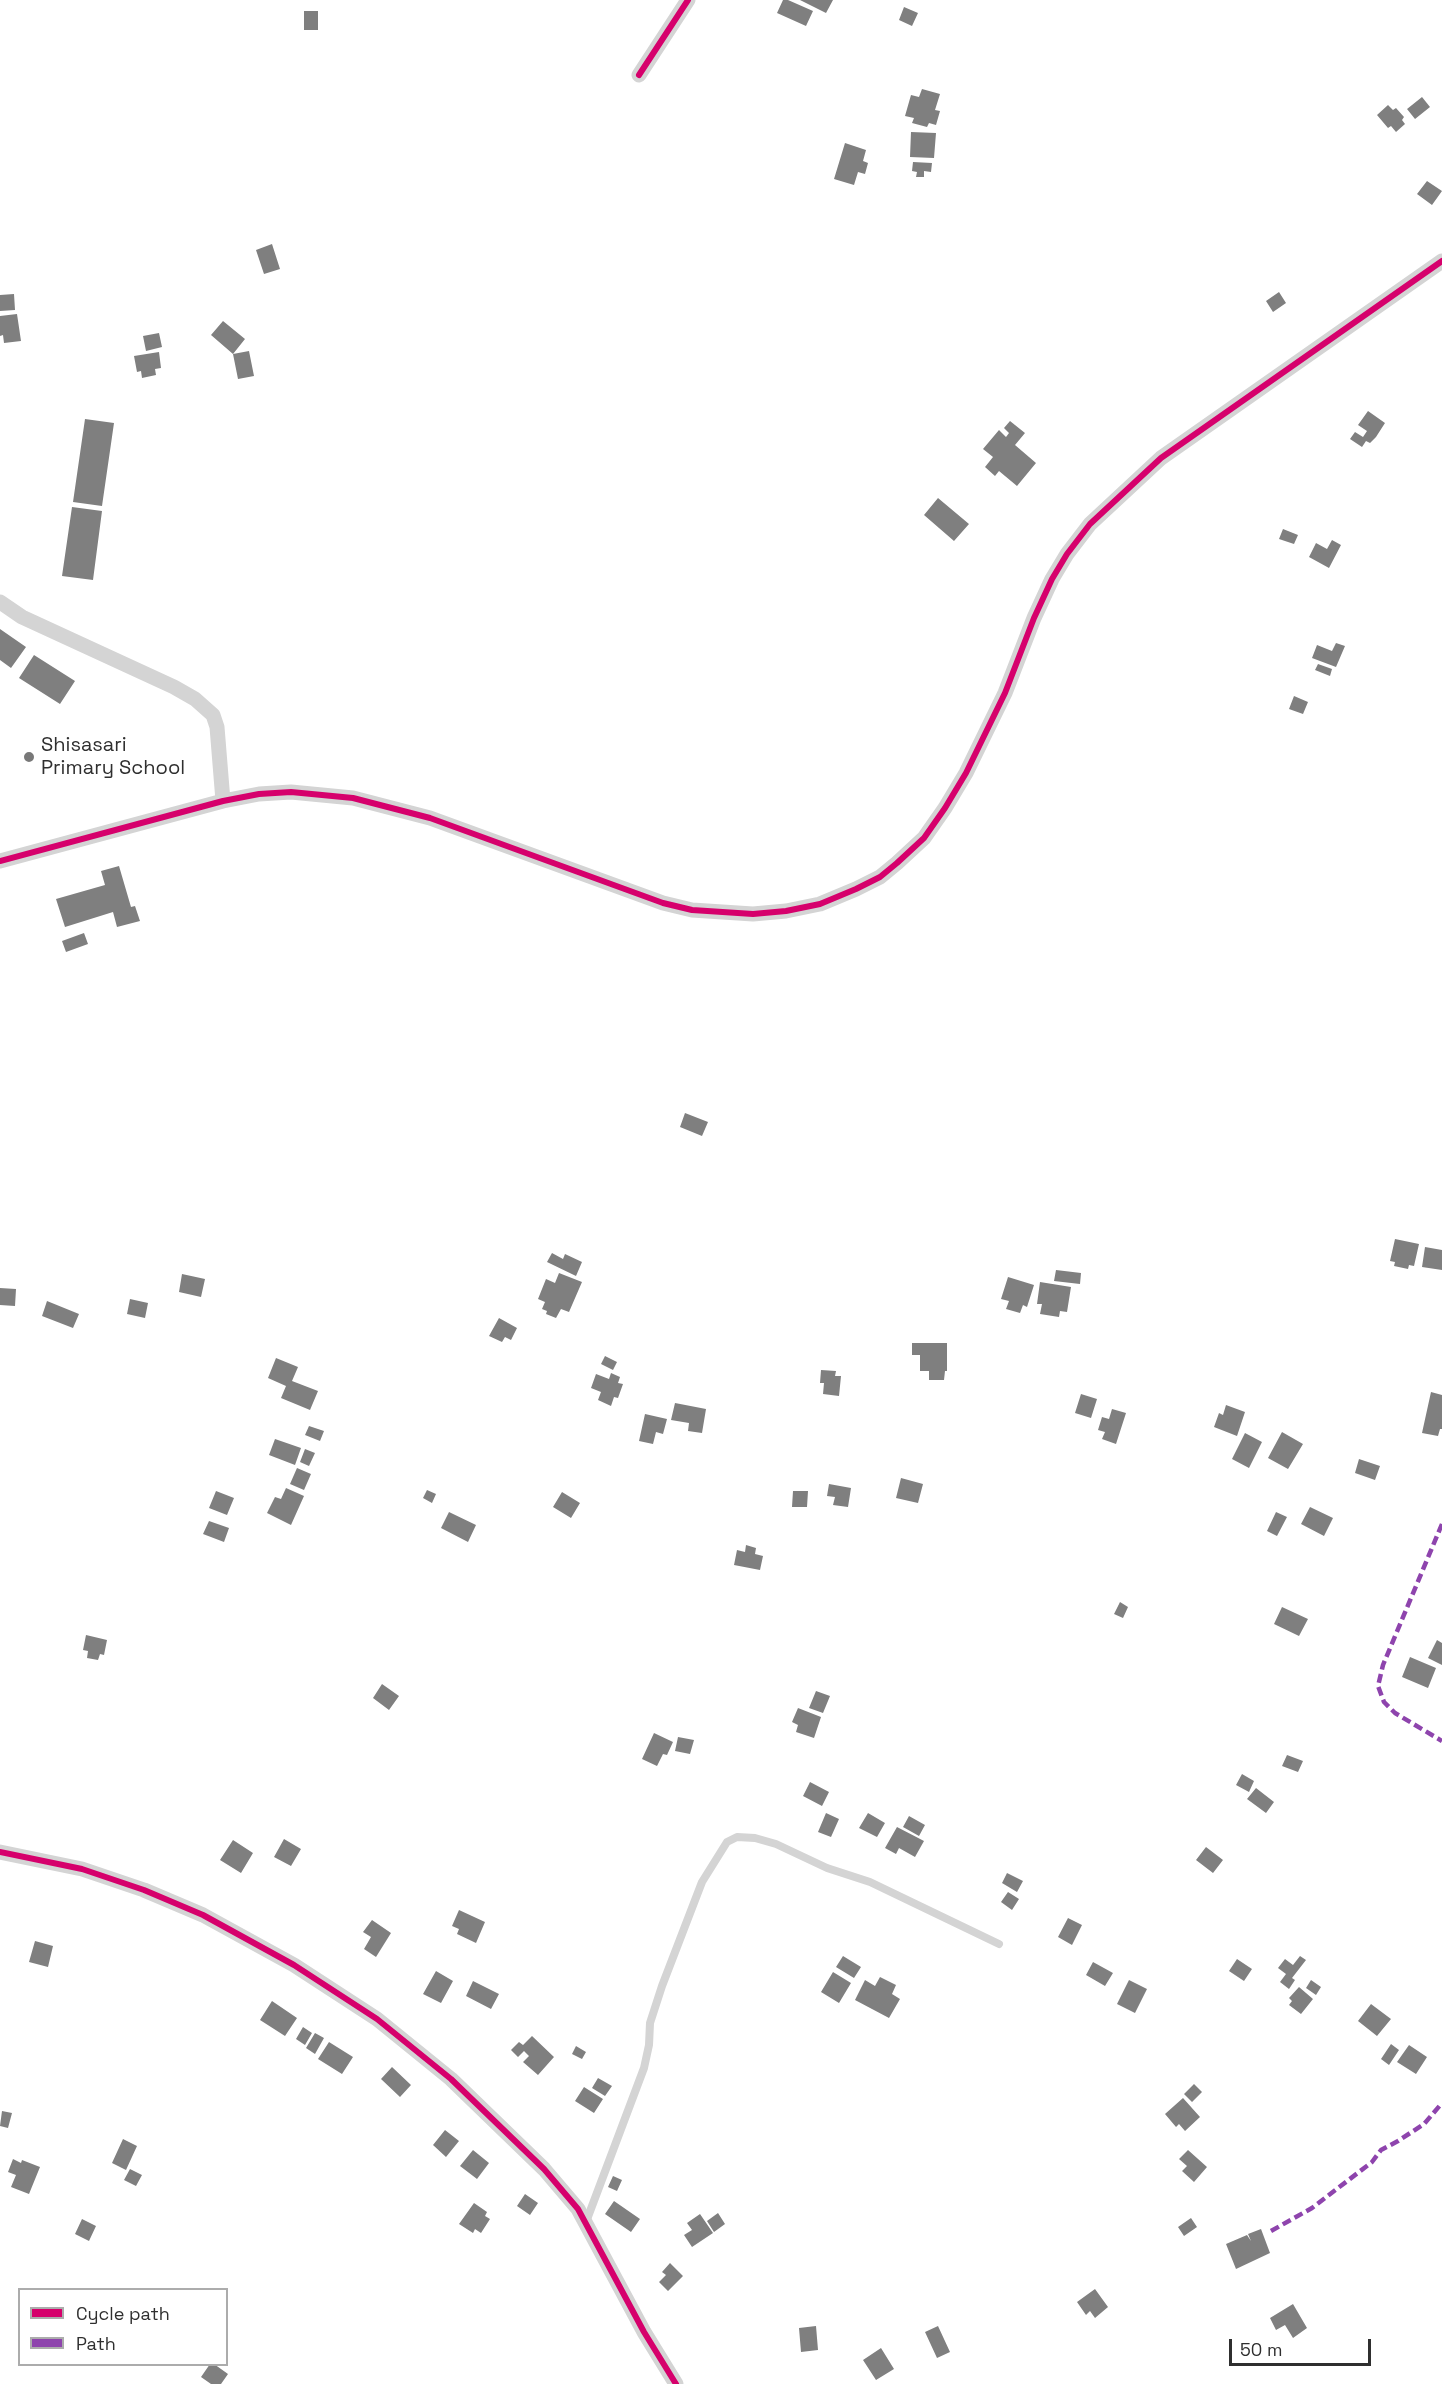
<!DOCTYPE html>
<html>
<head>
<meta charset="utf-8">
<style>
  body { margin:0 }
  #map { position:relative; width:1442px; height:2384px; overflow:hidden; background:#fff; font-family:"Space Grotesk",sans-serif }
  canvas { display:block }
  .legend { position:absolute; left:18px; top:2288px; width:210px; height:78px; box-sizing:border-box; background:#fff; border:2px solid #acacac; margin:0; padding:8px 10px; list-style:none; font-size:18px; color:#2f2f2f }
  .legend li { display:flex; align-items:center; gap:12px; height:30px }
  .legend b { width:30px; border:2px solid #acacac }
  .scale { position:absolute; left:1229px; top:2339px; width:142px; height:27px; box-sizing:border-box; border:3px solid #2f2f2f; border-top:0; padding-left:8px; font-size:18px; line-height:21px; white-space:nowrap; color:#2f2f2f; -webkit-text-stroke:4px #fff; paint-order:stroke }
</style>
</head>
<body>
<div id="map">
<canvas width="1442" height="2384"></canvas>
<ul class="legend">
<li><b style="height:8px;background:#d6006c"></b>Cycle path</li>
<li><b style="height:8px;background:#8e44ad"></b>Path</li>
</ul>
<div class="scale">50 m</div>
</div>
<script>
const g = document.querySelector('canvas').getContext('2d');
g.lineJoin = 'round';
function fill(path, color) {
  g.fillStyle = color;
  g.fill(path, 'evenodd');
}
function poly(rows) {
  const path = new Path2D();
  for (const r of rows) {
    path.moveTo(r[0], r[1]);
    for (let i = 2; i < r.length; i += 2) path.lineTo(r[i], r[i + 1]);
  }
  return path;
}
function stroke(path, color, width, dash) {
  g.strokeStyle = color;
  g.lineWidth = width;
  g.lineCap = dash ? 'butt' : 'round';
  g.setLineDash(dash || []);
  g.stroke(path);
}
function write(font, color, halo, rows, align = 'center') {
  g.font = font + ' "Space Grotesk",sans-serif';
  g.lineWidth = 6;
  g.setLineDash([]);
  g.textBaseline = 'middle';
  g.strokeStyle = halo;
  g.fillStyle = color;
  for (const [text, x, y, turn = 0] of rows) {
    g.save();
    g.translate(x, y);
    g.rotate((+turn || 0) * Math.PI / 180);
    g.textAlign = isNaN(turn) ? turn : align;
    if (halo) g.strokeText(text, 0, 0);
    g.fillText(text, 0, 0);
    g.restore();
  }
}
fill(poly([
  [783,0,788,0,813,11,806,26,777,13],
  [800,0,833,0,826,13],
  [904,7,918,13,912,26,899,20],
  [304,11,318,11,318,30,304,30],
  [922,89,940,94,935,110,940,111,936,125,929,123,927,127,912,123,914,118,905,116,911,95,919,97],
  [1422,97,1430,107,1415,119,1407,109],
  [1388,105,1393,110,1396,108,1404,117,1402,120,1405,124,1396,132,1391,126,1388,128,1377,115],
  [911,132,936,133,934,158,910,157],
  [845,143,866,150,863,161,868,163,865,174,858,172,854,185,834,179],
  [913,162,932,163,931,172,924,171,924,177,916,177,917,172,912,171],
  [1427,181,1442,191,1432,205,1417,194],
  [272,244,280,269,264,274,256,250],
  [1279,292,1286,303,1273,312,1266,301],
  [14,294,15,310,0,311,0,295],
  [17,314,21,341,4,343,3,335,0,336,0,316],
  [223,321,245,339,233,354,211,335],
  [159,333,162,347,146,351,143,336],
  [249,351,254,376,238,379,233,354],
  [159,352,161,368,155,369,156,375,142,378,141,371,137,372,134,356],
  [1368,411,1385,423,1376,437,1370,443,1366,441,1362,447,1350,439,1355,432,1363,437,1367,431,1358,425],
  [85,419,114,423,102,506,73,502],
  [1010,421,1025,433,1015,445,1036,463,1017,486,999,471,995,476,985,467,993,457,983,449,999,430,1006,437,1009,433,1004,428],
  [938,498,969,524,954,541,924,515],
  [72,507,102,511,93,580,62,576],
  [1283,529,1298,535,1294,544,1279,539],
  [1332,540,1341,545,1329,568,1309,557,1316,543,1327,549],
  [0,629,26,647,11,668,0,660],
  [1336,643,1345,646,1336,667,1312,658,1317,645,1332,651],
  [34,655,75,681,60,704,19,678],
  [1318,664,1332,669,1330,676,1315,670],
  [1294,696,1308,702,1303,714,1289,709],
  [119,866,131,907,135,906,140,921,117,927,113,912,65,927,56,899,105,885,101,871],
  [84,933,88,944,66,952,62,941],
  [685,1113,708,1122,702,1136,680,1127],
  [1395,1239,1419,1244,1414,1266,1409,1265,1408,1269,1394,1266,1395,1262,1390,1261],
  [1425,1247,1442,1250,1442,1270,1422,1267],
  [552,1253,563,1259,565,1254,582,1262,576,1276,547,1262],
  [1056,1270,1081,1273,1080,1284,1054,1281],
  [559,1273,582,1282,569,1312,561,1309,556,1318,546,1314,547,1311,542,1309,545,1302,538,1299,546,1279,555,1283],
  [182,1274,205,1279,201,1297,179,1292],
  [1008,1277,1034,1285,1027,1307,1023,1305,1020,1313,1006,1309,1009,1301,1001,1299],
  [1040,1282,1071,1287,1067,1312,1060,1311,1059,1317,1040,1314,1042,1304,1037,1304],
  [0,1288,16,1289,15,1306,0,1305],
  [130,1299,148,1303,145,1318,127,1314],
  [47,1301,79,1314,73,1328,42,1316],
  [499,1318,517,1328,511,1340,505,1337,502,1342,489,1336],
  [912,1343,947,1343,947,1371,945,1371,944,1380,929,1380,929,1371,920,1371,920,1355,912,1355],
  [605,1356,617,1362,613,1370,601,1364],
  [276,1358,298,1367,292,1381,318,1391,310,1410,281,1398,286,1386,268,1378],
  [821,1370,836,1371,835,1376,841,1376,839,1396,823,1394,824,1383,820,1383],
  [611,1373,620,1377,618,1383,623,1384,618,1398,614,1397,611,1406,598,1400,601,1392,591,1388,596,1374,609,1379],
  [1431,1392,1442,1395,1442,1429,1440,1429,1438,1436,1422,1433],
  [1081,1394,1097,1399,1091,1418,1075,1413],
  [675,1403,706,1409,702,1433,688,1431,689,1423,671,1420],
  [1226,1405,1245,1412,1237,1436,1214,1427,1219,1413,1223,1415],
  [1112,1409,1126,1413,1116,1444,1102,1439,1105,1432,1098,1430,1102,1417,1109,1419],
  [645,1414,667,1419,663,1434,656,1432,653,1444,639,1441],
  [309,1426,324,1431,320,1441,305,1435],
  [1282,1432,1303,1444,1288,1469,1268,1458],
  [1245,1433,1262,1442,1249,1468,1232,1459],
  [275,1439,301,1448,295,1465,269,1455],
  [305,1449,315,1453,309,1466,300,1462],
  [1359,1459,1380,1466,1375,1480,1355,1473],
  [297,1468,311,1474,304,1490,290,1484],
  [901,1478,923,1484,918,1503,896,1498],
  [829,1484,851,1488,848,1507,833,1505,835,1497,827,1496],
  [286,1488,304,1496,291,1525,267,1513,275,1497,281,1499],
  [427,1490,436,1494,432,1503,423,1498],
  [216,1491,234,1498,227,1515,209,1508],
  [793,1491,808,1491,807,1507,792,1507],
  [562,1492,580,1503,571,1518,553,1507],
  [1310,1507,1333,1518,1324,1536,1301,1524],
  [449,1512,476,1525,468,1542,441,1528],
  [1276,1512,1287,1517,1277,1536,1267,1531],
  [209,1521,229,1528,224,1542,203,1534],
  [746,1545,756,1548,755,1554,763,1556,760,1570,734,1565,737,1550,745,1552],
  [1120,1602,1128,1607,1123,1618,1114,1614],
  [1282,1607,1308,1619,1299,1636,1274,1624],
  [86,1635,107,1640,104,1655,100,1654,98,1660,87,1658,88,1651,83,1650],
  [1437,1640,1442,1643,1442,1665,1428,1658],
  [1410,1657,1436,1668,1428,1688,1402,1677],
  [382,1684,399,1696,389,1710,373,1698],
  [816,1691,830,1696,823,1713,809,1708],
  [798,1708,821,1717,814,1738,796,1732,798,1725,792,1722],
  [654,1733,673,1742,667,1755,663,1754,657,1766,642,1759],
  [678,1737,694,1740,690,1754,675,1751],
  [1287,1755,1303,1761,1298,1772,1282,1766],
  [1242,1774,1254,1781,1249,1792,1236,1785],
  [810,1782,829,1792,822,1806,803,1796],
  [1256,1788,1274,1802,1266,1813,1247,1799],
  [826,1813,839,1819,831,1837,818,1832],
  [868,1813,885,1823,877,1837,859,1828],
  [909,1816,925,1825,919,1836,903,1827],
  [897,1827,924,1841,915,1857,899,1848,896,1854,885,1848],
  [284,1839,301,1849,291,1866,274,1857],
  [233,1840,253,1853,241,1873,220,1860],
  [1206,1847,1223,1860,1213,1873,1196,1860],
  [1007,1873,1023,1881,1017,1892,1002,1883],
  [1008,1892,1019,1899,1012,1910,1001,1902],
  [459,1910,485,1922,476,1943,457,1934,459,1929,452,1926],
  [1068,1918,1082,1925,1072,1945,1058,1937],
  [372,1920,391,1933,376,1957,364,1949,371,1937,363,1932],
  [35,1941,53,1946,48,1967,29,1962],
  [843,1956,861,1967,854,1978,836,1967],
  [1300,1956,1306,1960,1292,1978,1295,1980,1289,1989,1280,1982,1286,1974,1278,1968,1285,1959,1293,1965],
  [1237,1959,1252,1969,1244,1981,1229,1971],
  [1093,1962,1113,1973,1105,1986,1086,1975],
  [436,1971,453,1981,441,2003,423,1994],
  [833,1972,851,1983,839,2003,821,1992],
  [880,1977,896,1985,892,1994,900,1999,889,2018,855,2000,865,1980,875,1986],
  [1129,1980,1147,1989,1135,2013,1117,2004],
  [1311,1980,1321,1987,1316,1995,1306,1988],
  [473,1981,499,1994,491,2009,466,1996],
  [1299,1987,1313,1999,1301,2014,1289,2005,1292,2001,1289,1998],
  [272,2001,297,2018,285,2036,260,2020],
  [1371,2004,1391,2019,1377,2036,1358,2021],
  [303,2027,312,2033,305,2045,296,2039],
  [315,2033,324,2038,315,2054,306,2048],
  [532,2036,554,2057,538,2075,523,2062,529,2056,524,2051,518,2057,511,2050,519,2042,523,2045],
  [329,2042,353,2057,342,2074,318,2059],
  [1391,2044,1399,2050,1389,2065,1381,2059],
  [1409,2045,1427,2057,1416,2074,1397,2062],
  [576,2046,586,2052,582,2059,572,2054],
  [392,2067,411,2085,400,2097,381,2079],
  [598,2078,612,2086,605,2096,592,2088],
  [1194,2084,1202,2092,1192,2102,1184,2094],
  [584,2087,603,2099,594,2113,575,2101],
  [1183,2098,1200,2117,1185,2131,1179,2124,1176,2127,1165,2114],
  [2,2111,12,2113,8,2128,0,2126],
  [445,2130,459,2141,446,2157,433,2145],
  [123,2139,137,2146,126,2170,112,2163],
  [473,2150,489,2163,477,2179,460,2166],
  [1188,2150,1207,2167,1194,2182,1182,2171,1187,2166,1179,2159],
  [13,2159,21,2163,22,2160,40,2167,29,2194,11,2187,16,2175,8,2172],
  [130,2169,142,2175,136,2186,124,2180],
  [613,2176,622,2180,617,2191,608,2187],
  [525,2194,538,2203,530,2215,517,2206],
  [614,2201,640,2219,631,2232,605,2214],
  [474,2203,487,2212,485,2216,490,2219,481,2233,475,2229,473,2233,459,2224],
  [718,2213,725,2224,714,2232,707,2221],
  [700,2214,713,2233,692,2247,684,2235,692,2230,687,2223],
  [1191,2218,1197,2227,1184,2236,1178,2227],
  [82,2219,96,2226,89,2241,75,2234],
  [1261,2229,1270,2253,1236,2269,1226,2244,1247,2235,1251,2241,1248,2234],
  [670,2263,683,2276,668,2291,659,2282,666,2275,662,2272],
  [1095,2289,1108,2307,1095,2318,1090,2311,1086,2315,1077,2302],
  [1293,2304,1307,2328,1293,2338,1285,2325,1276,2330,1270,2318],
  [816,2326,818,2350,801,2352,799,2328],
  [938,2326,950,2352,937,2358,925,2332],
  [881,2348,894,2369,876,2380,863,2360],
  [210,2364,214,2364,228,2374,221,2384,211,2384,201,2377]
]), '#7f7f7f');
stroke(poly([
  [586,2222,644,2068,649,2045,650,2023,662,1986,702,1882,727,1842,737,1837,755,1838,776,1844,827,1868,870,1882,999,1944]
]), '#d4d4d4', 8);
stroke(poly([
  [639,75,688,0],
  [0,602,22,617,174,687,195,699,213,715,217,727,223,801],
  [0,861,223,801,259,794,291,792,353,798,430,818,663,903,692,910,753,914,786,911,820,904,856,889,880,877,897,863,924,838,945,808,966,773,1005,693,1034,618,1052,579,1067,554,1090,524,1161,458,1442,261],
  [0,1852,82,1869,144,1890,203,1915,294,1965,377,2019,451,2079,544,2169,578,2209,644,2332,676,2384]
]), '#d4d4d4', 15);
stroke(poly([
  [1442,1524,1383,1665,1378,1686,1384,1702,1395,1713,1442,1741],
  [1271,2231,1312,2208,1372,2162,1381,2150,1398,2141,1424,2124,1442,2103]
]), '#8e44ad', 4.5, [9, 4.5]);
stroke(poly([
  [639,75,688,0],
  [0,861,223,801,259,794,291,792,353,798,430,818,663,903,692,910,753,914,786,911,820,904,856,889,880,877,897,863,924,838,945,808,966,773,1005,693,1034,618,1052,579,1067,554,1090,524,1161,458,1442,261],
  [0,1852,82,1869,144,1890,203,1915,294,1965,377,2019,451,2079,544,2169,578,2209,644,2332,676,2384]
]), '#d6006c', 6);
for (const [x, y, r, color] of [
  [29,757,6,"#787878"]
]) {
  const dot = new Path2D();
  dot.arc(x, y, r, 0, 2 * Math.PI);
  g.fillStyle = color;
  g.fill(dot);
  stroke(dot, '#fff', 2);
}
write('20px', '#2f2f2f', '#fff', [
  ["Shisasari",41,746],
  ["Primary School",41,769]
], 'left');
</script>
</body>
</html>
